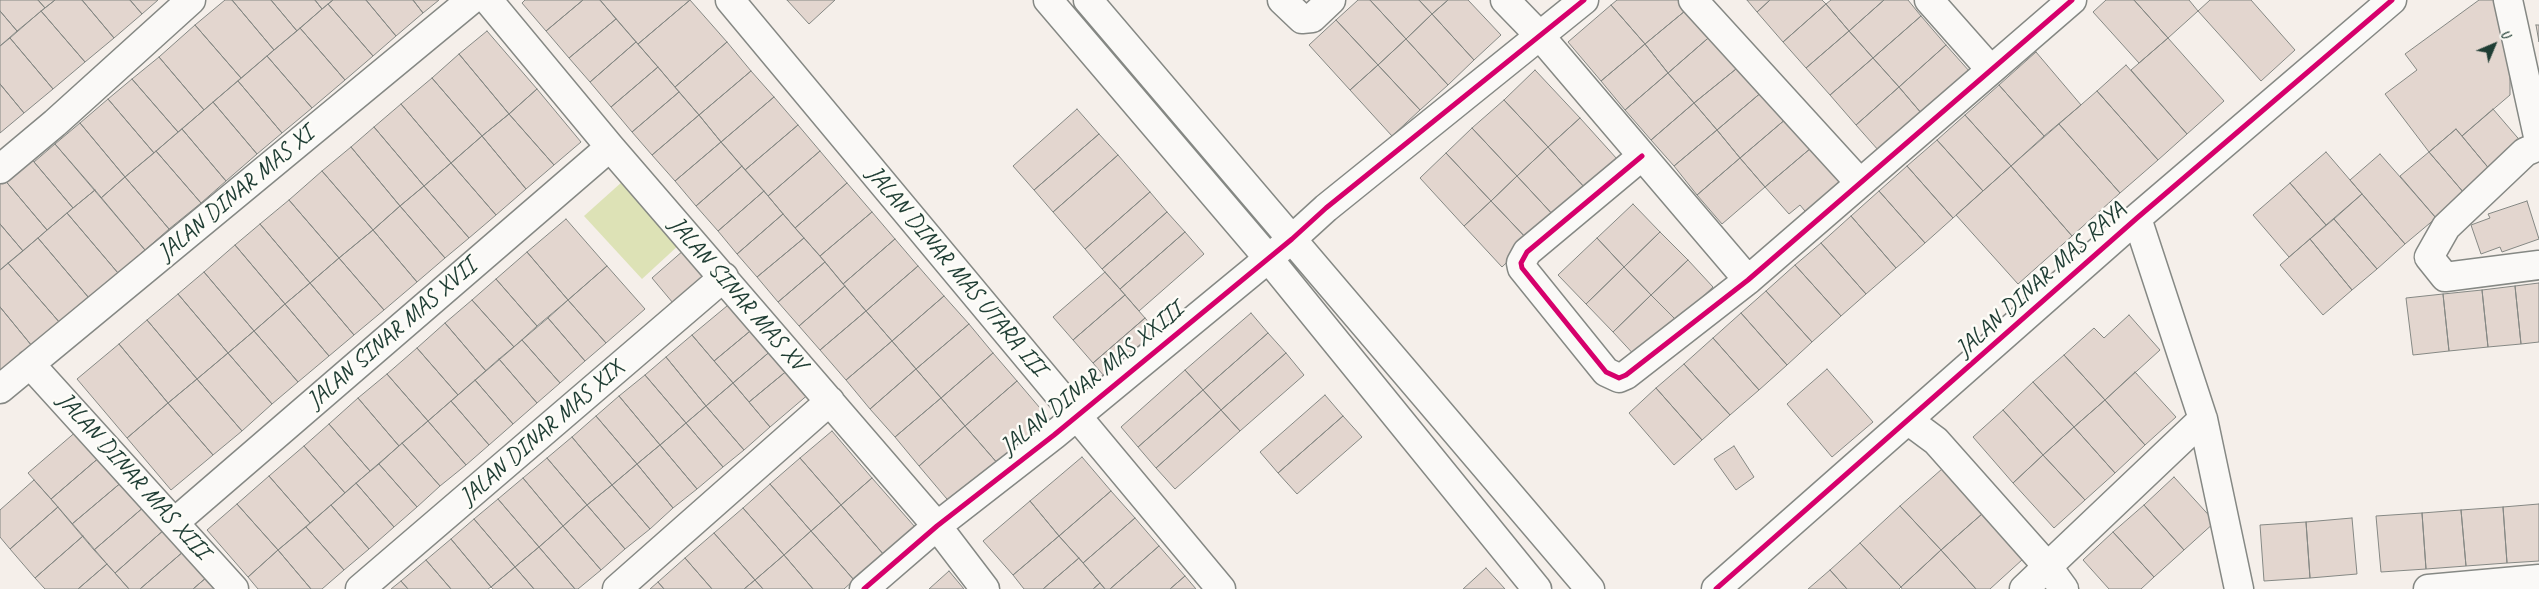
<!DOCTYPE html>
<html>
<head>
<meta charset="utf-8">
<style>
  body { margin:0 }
  #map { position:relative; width:2539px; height:589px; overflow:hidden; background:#f5efea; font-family:Caveat,sans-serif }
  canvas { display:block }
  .north { position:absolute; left:2469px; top:20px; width:50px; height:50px; -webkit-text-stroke:4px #fdfcf7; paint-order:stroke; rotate:45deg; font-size:14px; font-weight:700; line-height:20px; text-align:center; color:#1f3d34 }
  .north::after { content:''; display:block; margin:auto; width:18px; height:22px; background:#1f3d34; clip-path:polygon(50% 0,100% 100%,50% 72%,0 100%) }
</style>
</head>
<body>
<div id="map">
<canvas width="2539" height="589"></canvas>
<div class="north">U</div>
</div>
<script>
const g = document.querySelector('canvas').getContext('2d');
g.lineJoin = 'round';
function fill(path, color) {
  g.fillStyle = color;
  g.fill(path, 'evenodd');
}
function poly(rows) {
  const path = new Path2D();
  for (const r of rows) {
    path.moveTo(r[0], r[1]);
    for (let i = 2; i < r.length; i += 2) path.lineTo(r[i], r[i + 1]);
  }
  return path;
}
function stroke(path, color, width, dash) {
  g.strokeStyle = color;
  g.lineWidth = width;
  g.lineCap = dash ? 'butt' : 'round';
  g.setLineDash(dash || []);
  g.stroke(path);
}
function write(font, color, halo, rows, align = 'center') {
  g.font = font + ' Caveat,sans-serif';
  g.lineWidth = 5;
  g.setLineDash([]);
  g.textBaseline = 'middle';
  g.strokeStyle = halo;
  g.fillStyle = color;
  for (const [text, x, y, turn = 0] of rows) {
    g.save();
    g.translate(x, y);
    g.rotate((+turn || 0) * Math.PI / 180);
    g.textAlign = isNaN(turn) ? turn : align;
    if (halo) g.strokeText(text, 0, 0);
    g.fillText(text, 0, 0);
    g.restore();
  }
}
fill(poly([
  [623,181,680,244,642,279,584,216]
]), '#dde2b6');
const building = poly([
  [0,0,38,0,45,8,17,31,0,11,0,0],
  [38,0,55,0,45,8,38,0],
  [55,0,82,0,114,38,85,62,41,11,55,0],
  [82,0,130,0,142,14,114,38,82,0],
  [130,0,158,0,142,14,130,0],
  [225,0,232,0,274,50,241,78,195,25,225,0],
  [232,0,271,0,297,31,274,50,232,0],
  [271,0,315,0,322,9,297,31,271,0],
  [315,0,333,0,322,9,315,0],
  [333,0,366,0,396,36,373,56,328,4,333,0],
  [366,0,413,0,423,13,396,36,366,0],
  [413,0,439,0,423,13,413,0],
  [525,0,583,0,546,31,522,3,525,0],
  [583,0,600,0,616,19,569,58,546,31,583,0],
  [600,0,690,0,638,44,600,0],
  [690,0,727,42,675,87,638,44,690,0],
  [787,0,835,0,809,24,787,0],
  [1358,0,1370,0,1406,39,1378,65,1336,20,1358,0],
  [1370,0,1419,0,1432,14,1406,39,1370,0],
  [1419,0,1448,0,1432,14,1419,0],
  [1448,0,1468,0,1501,35,1474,60,1432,14,1448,0],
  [1617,0,1686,0,1691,6,1645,44,1611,5,1617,0],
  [1747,0,1770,0,1757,12,1747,0],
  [1770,0,1822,0,1826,4,1783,42,1757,12,1770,0],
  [1831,0,1884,0,1849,31,1826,4,1831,0],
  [1884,0,1908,0,1921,16,1873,58,1849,31,1884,0],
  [2106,0,2134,0,2168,38,2139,63,2093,12,2106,0],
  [2134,0,2189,0,2198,11,2168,38,2134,0],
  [2210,0,2251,0,2295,50,2261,81,2198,11,2210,0],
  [2479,0,2497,0,2510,74,2510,95,2462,136,2456,129,2429,152,2385,94,2417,70,2405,54,2479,0],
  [328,4,373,56,345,80,300,28,328,4],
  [1826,4,1849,31,1806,68,1783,42,1826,4],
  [1611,5,1645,44,1601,81,1568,42,1611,5],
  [1691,6,1714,33,1668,73,1645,44,1691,6],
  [0,11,17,31,0,46,0,11],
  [41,11,85,62,53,89,10,38,41,11],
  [1432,14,1474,60,1448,85,1406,39,1432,14],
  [1921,16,1946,45,1899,87,1873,58,1921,16],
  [616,19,636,42,590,82,569,58,616,19],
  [1336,20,1378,65,1350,90,1309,45,1336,20],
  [195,25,241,78,204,110,159,57,195,25],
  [2536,25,2539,25,2539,42,2536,25],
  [300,28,345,80,312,108,267,56,300,28],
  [487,31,537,89,509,114,459,54,487,31],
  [1849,31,1873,58,1830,95,1806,68,1849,31],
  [1714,33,1741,65,1694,103,1668,73,1714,33],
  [10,38,53,89,24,113,0,84,0,46,10,38],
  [2168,38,2224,101,2187,134,2131,70,2168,38],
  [1406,39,1448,85,1420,110,1378,65,1406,39],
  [636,42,658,67,611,107,590,82,636,42],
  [727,42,751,71,699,115,675,87,727,42],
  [1645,44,1668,73,1625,110,1601,81,1645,44],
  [1946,45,1970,72,1922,114,1899,87,1946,45],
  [2036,52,2081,105,2044,136,1999,85,2036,52],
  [459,54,509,114,482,136,432,78,459,54],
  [267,56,312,108,282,133,238,81,267,56],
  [159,57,204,110,178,132,132,79,159,57],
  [1873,58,1899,87,1856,125,1830,95,1873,58],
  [1378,65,1420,110,1392,136,1350,90,1378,65],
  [1741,65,1763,91,1717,130,1694,103,1741,65],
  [2126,65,2187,134,2158,160,2097,91,2126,65],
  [658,67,679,92,632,132,611,107,658,67],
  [1535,70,1580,118,1548,147,1504,100,1535,70],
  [751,71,774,97,721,142,699,115,751,71],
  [1668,73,1694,103,1651,140,1625,110,1668,73],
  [432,78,482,136,451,163,401,104,432,78],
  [132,79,178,132,154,153,108,99,132,79],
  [238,81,282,133,257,154,213,102,238,81],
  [0,84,24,113,0,133,0,84],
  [1999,85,2044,136,2011,166,1965,115,1999,85],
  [1899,87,1922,114,1879,151,1856,125,1899,87],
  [537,89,581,142,554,165,509,114,537,89],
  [1763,91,1787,118,1740,158,1717,130,1763,91],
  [2097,91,2158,160,2120,193,2059,124,2097,91],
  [679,92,699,115,652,155,632,132,679,92],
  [774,97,798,125,745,170,721,142,774,97],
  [108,99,154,153,125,177,80,123,108,99],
  [1504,100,1548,147,1517,176,1472,128,1504,100],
  [213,102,257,154,226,181,182,129,213,102],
  [1694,103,1717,130,1674,166,1651,140,1694,103],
  [401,104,451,163,424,186,374,127,401,104],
  [1077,109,1099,134,1034,190,1013,166,1077,109],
  [2493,109,2523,144,2491,171,2462,136,2493,109],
  [509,114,554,165,526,189,482,136,509,114],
  [699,115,721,142,675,181,652,155,699,115],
  [1965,115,2011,166,1983,191,1937,140,1965,115],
  [1580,118,1617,159,1585,188,1548,147,1580,118],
  [1787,118,1811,148,1765,187,1740,158,1787,118],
  [80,123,125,177,101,198,55,144,80,123],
  [2059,124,2120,193,2072,236,2011,166,2059,124],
  [798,125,820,151,768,196,745,170,798,125],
  [374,127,424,186,400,206,351,147,374,127],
  [1472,128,1517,176,1491,201,1446,153,1472,128],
  [182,129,226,181,201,203,156,151,182,129],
  [2456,129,2491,171,2464,193,2429,152,2456,129],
  [1717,130,1740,158,1697,195,1674,166,1717,130],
  [1099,134,1118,155,1053,212,1034,190,1099,134],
  [482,136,526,189,496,215,451,163,482,136],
  [1937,140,1983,191,1953,218,1907,166,1937,140],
  [721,142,742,166,696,206,675,181,721,142],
  [55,144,95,190,73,208,34,162,55,144],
  [351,147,400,206,373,230,322,171,351,147],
  [1548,147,1585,188,1555,217,1517,176,1548,147],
  [1811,148,1844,186,1809,216,1800,205,1789,214,1765,187,1811,148],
  [156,151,201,203,169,229,125,177,156,151],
  [820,151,847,183,795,228,768,196,820,151],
  [2326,152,2362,194,2326,225,2290,183,2326,152],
  [2429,152,2464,193,2436,218,2400,176,2429,152],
  [1446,153,1491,201,1464,226,1420,178,1446,153],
  [2380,154,2436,218,2405,244,2350,180,2380,154],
  [1118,155,1150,192,1085,249,1053,212,1118,155],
  [29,156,73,208,47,230,3,178,29,156],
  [1740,158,1765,187,1722,224,1697,195,1740,158],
  [451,163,496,215,469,238,424,186,451,163],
  [742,166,764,191,718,231,696,206,742,166],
  [1907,166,1953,218,1925,243,1879,191,1907,166],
  [2011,166,2072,236,2018,284,1956,215,2011,166],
  [322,171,373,230,339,258,289,200,322,171],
  [1517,176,1555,217,1529,241,1491,201,1517,176],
  [125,177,169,229,145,250,101,198,125,177],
  [3,178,47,230,23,251,0,224,0,180,3,178],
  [847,183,872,212,820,256,795,228,847,183],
  [2290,183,2326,225,2289,257,2253,215,2290,183],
  [424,186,469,238,445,258,400,206,424,186],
  [95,190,145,250,118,273,67,213,95,190],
  [764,191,783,214,737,254,718,231,764,191],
  [1879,191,1925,243,1896,268,1851,216,1879,191],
  [1150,192,1167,212,1102,269,1085,249,1150,192],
  [2362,194,2405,244,2377,269,2334,219,2362,194],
  [289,200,339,258,310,283,260,224,289,200],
  [1491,201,1529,241,1502,267,1464,226,1491,201],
  [2527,201,2539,239,2502,252,2500,247,2481,254,2471,225,2490,218,2488,214,2527,201],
  [1633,204,1660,232,1624,267,1597,238,1633,204],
  [400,206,445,258,417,282,373,230,400,206],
  [872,212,895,239,843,284,820,256,872,212],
  [1167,212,1185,232,1120,289,1102,269,1167,212],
  [67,213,118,273,89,298,38,238,67,213],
  [783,214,804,238,757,277,737,254,783,214],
  [1851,216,1896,268,1866,294,1821,243,1851,216],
  [566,219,607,266,568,300,527,252,566,219],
  [2334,219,2377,269,2352,290,2310,239,2334,219],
  [0,224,23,251,0,270,0,224],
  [260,224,310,283,285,304,235,245,260,224],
  [373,230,417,282,384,310,339,258,373,230],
  [1185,232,1204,254,1139,311,1120,289,1185,232],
  [1660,232,1688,260,1651,295,1624,267,1660,232],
  [38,238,89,298,60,323,8,263,38,238],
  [804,238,825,262,778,302,757,277,804,238],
  [1597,238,1624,267,1586,304,1558,275,1597,238],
  [895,239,918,266,866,311,843,284,895,239],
  [2310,239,2352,290,2323,315,2280,265,2310,239],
  [1821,243,1866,294,1841,316,1795,265,1821,243],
  [235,245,285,304,254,331,204,272,235,245],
  [684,250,706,275,673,303,652,278,684,250],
  [527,252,568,300,537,326,496,279,527,252],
  [339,258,384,310,354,335,310,283,339,258],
  [1688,260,1713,287,1677,321,1651,295,1688,260],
  [825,262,845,286,799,326,778,302,825,262],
  [8,263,60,323,32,346,0,307,0,270,8,263],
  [1795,265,1841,316,1812,342,1766,291,1795,265],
  [607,266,645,309,606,343,568,300,607,266],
  [918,266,944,296,892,341,866,311,918,266],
  [1624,267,1651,295,1613,332,1586,304,1624,267],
  [204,272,254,331,228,353,178,294,204,272],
  [1105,272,1125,295,1073,340,1053,317,1105,272],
  [496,279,537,326,514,347,472,300,496,279],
  [310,283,354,335,329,356,285,304,310,283],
  [2539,283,2539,342,2521,344,2515,286,2539,283],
  [845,286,866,311,820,350,799,326,845,286],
  [2515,286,2521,344,2488,347,2482,290,2515,286],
  [2482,290,2488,347,2449,351,2443,294,2482,290],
  [1766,291,1812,342,1787,365,1741,313,1766,291],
  [178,294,228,353,197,379,147,320,178,294],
  [2443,294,2449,351,2413,355,2406,298,2443,294],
  [1125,295,1145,318,1093,363,1073,340,1125,295],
  [1651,295,1677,321,1638,359,1613,332,1651,295],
  [944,296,969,324,916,369,892,341,944,296],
  [472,300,514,347,486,371,445,323,472,300],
  [568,300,606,343,585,361,548,318,568,300],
  [733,301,755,327,714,361,692,335,733,301],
  [285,304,329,356,298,382,254,331,285,304],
  [0,307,32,346,0,373,0,307],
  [866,311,892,341,846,380,820,350,866,311],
  [1251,313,1268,333,1203,390,1185,370,1251,313],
  [1741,313,1787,365,1759,390,1713,338,1741,313],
  [2129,315,2160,350,2105,400,2064,355,2094,328,2104,338,2129,315],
  [548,318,585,361,560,383,522,340,548,318],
  [1145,318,1162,337,1110,383,1093,363,1145,318],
  [147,320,197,379,168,403,119,344,147,320],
  [445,323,486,371,458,395,417,348,445,323],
  [969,324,993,353,941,398,916,369,969,324],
  [755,327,773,349,733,383,714,361,755,327],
  [254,331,298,382,272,404,228,353,254,331],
  [1268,333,1286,353,1221,410,1203,390,1268,333],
  [692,335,733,383,706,406,666,357,692,335],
  [1713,338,1759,390,1730,415,1684,364,1713,338],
  [522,340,560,383,537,403,499,359,522,340],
  [892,341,916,369,870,409,846,380,892,341],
  [119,344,168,403,127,438,77,379,119,344],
  [417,348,458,395,428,421,387,374,417,348],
  [773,349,789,369,749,402,733,383,773,349],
  [228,353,272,404,242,431,197,379,228,353],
  [993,353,1017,381,965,426,941,398,993,353],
  [1286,353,1304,375,1240,431,1221,410,1286,353],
  [2064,355,2105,400,2074,427,2033,382,2064,355],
  [666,357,706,406,686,423,645,375,666,357],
  [499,359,537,403,513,424,475,380,499,359],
  [1684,364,1730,415,1702,440,1656,388,1684,364],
  [789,369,810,393,770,427,749,402,789,369],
  [916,369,941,398,895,437,870,409,916,369],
  [1827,369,1873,422,1832,457,1787,404,1827,369],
  [1185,370,1203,390,1138,447,1121,427,1185,370],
  [2135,372,2176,417,2145,445,2105,400,2135,372],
  [387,374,428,421,399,446,358,398,387,374],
  [645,375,686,423,660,445,619,396,645,375],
  [197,379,242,431,213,455,168,403,197,379],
  [475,380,513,424,489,445,451,401,475,380],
  [1017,381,1051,421,999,465,965,426,1017,381],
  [2033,382,2074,427,2043,455,2003,410,2033,382],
  [733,383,770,427,744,450,706,406,733,383],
  [1656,388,1702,440,1674,465,1629,413,1656,388],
  [1203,390,1221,410,1156,468,1138,447,1203,390],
  [1325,395,1343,416,1278,473,1260,452,1325,395],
  [619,396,660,445,637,464,596,416,619,396],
  [358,398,399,446,370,471,329,424,358,398],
  [941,398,965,426,919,466,895,437,941,398],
  [2105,400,2145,445,2115,473,2074,427,2105,400],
  [451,401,489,445,466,465,428,421,451,401],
  [168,403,213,455,171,490,127,438,168,403],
  [706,406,744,450,723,467,686,423,706,406],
  [1221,410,1240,431,1175,489,1156,468,1221,410],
  [2003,410,2043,455,2013,483,1973,437,2003,410],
  [596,416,637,464,612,485,572,437,596,416],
  [1343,416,1362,437,1297,494,1278,473,1343,416],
  [428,421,466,465,440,486,402,443,428,421],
  [686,423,723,467,697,489,660,445,686,423],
  [329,424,370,471,345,493,304,446,329,424],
  [965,426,999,465,952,505,919,466,965,426],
  [2074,427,2115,473,2085,500,2043,455,2074,427],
  [78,430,101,456,51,499,28,473,78,430],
  [832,431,872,478,841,505,800,458,832,431],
  [572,437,612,485,587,505,547,458,572,437],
  [402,443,440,486,417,507,379,464,402,443],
  [660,445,697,489,673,508,637,464,660,445],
  [304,446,345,493,310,523,269,476,304,446],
  [1734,446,1754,477,1736,490,1714,459,1734,446],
  [2043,455,2085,500,2054,528,2013,483,2043,455],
  [101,456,123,481,72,524,51,499,101,456],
  [1082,457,1111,491,1059,536,1030,501,1082,457],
  [547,458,587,505,563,526,523,478,547,458],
  [800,458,841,505,811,531,770,484,800,458],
  [379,464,417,507,394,527,356,483,379,464],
  [637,464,673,508,650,529,612,485,637,464],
  [1942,469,1982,514,1941,550,1900,506,1942,469],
  [269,476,310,523,278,550,237,504,269,476],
  [2174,477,2215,522,2184,550,2144,505,2174,477],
  [523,478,563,526,539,547,498,499,523,478],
  [872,478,915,527,884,555,841,505,872,478],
  [34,480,58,507,10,549,0,537,0,510,34,480],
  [123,481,145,506,94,550,72,524,123,481],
  [356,483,394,527,369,549,331,505,356,483],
  [770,484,811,531,784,555,743,508,770,484],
  [612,485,650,529,625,549,587,505,612,485],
  [1111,491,1135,518,1083,563,1059,536,1111,491],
  [498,499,539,547,515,567,474,519,498,499],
  [1030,501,1059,536,1013,575,983,541,1030,501],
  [237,504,278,550,248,577,207,530,237,504],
  [2539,504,2539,561,2507,563,2503,507,2539,504],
  [331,505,369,549,344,570,306,527,331,505],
  [587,505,625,549,601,570,563,526,587,505],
  [841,505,884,555,854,580,811,531,841,505],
  [2144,505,2184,550,2154,577,2113,532,2144,505],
  [145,506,165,529,115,573,94,550,145,506],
  [1900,506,1941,550,1901,587,1860,543,1900,506],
  [58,507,83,536,35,578,10,549,58,507],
  [2503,507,2507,563,2466,566,2461,510,2503,507],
  [743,508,784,555,755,580,714,533,743,508],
  [2461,510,2466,566,2426,569,2422,513,2461,510],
  [2422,513,2426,569,2381,572,2376,516,2422,513],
  [1982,514,2023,559,1990,589,1976,589,1941,550,1982,514],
  [1135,518,1159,546,1110,589,1105,589,1083,563,1135,518],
  [2352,518,2357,574,2310,578,2306,522,2352,518],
  [474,519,515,567,491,587,451,539,474,519],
  [2306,522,2310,578,2264,581,2260,525,2306,522],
  [563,526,601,570,578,589,575,589,539,547,563,526],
  [306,527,344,570,322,589,311,589,278,550,306,527],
  [165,529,184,551,140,589,129,589,115,573,165,529],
  [811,531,854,580,844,589,813,589,784,555,811,531],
  [2113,532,2154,577,2141,589,2109,589,2083,560,2113,532],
  [714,533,755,580,744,589,712,589,685,558,714,533],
  [83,536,107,564,78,589,45,589,35,578,83,536],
  [1059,536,1079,558,1043,589,1024,589,1013,575,1059,536],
  [451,539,491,587,488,589,451,589,426,560,451,539],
  [1860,543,1901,587,1899,589,1847,589,1830,570,1860,543],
  [1159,546,1185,576,1170,589,1110,589,1159,546],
  [539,547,575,589,534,589,515,567,539,547],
  [278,550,311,589,258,589,248,577,278,550],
  [1941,550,1976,589,1902,589,1901,587,1941,550],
  [184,551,207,577,193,589,140,589,184,551],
  [784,555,813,589,763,589,755,580,784,555],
  [685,558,712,589,664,589,658,582,685,558],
  [1079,558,1100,583,1093,589,1043,589,1079,558],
  [426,560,451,589,408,589,401,581,426,560],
  [107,564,129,589,78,589,107,564],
  [515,567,534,589,493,589,491,587,515,567],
  [1486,568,1505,589,1463,589,1486,568],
  [1830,570,1847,589,1808,589,1830,570],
  [949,571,964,589,929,589,949,571],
  [1185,576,1196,589,1170,589,1185,576],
  [207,577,217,589,193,589,207,577],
  [755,580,763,589,744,589,755,580],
  [401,581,408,589,391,589,401,581],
  [658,582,664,589,650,589,658,582],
  [1100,583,1105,589,1093,589,1100,583]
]);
fill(building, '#e3d6cf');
stroke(building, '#858884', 1);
const minor = poly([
  [488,0,610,147,937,526,985,589],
  [730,0,1221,589],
  [1048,0,1268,258,1537,589],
  [1088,0,1590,589],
  [1282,0,1302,19,1312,18,1331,0],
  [1505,0,1540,36,1748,280],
  [1693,0,1860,183],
  [1929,0,1991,70],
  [2508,0,2539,141],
  [2539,146,2525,152,2446,227,2429,257,2445,277,2539,265],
  [1642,156,1527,252,1521,263,1522,268,1606,372,1619,378,1626,375,1748,280,2072,0],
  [0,169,55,123,191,0],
  [2137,218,2203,419,2239,589],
  [30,364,234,589],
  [0,389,471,0],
  [1909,421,1936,441,2048,567,2064,589],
  [175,522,610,147],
  [360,589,724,277],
  [617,589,830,401],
  [864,589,937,526,1054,435,1292,239,1326,208,1584,0],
  [1716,589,2137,218,2392,0],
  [2024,589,2203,419],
  [2428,589,2539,579]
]);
stroke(minor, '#858884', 31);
stroke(minor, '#faf9f7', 28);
stroke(poly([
  [1642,156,1527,252,1521,263,1522,268,1606,372,1619,378,1626,375,1748,280,2072,0],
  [864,589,937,526,1054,435,1292,239,1326,208,1584,0],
  [1716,589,2137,218,2392,0]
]), '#d6006c', 5);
write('24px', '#1f3d34', '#fdfcf7', [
  ["JALAN DINAR MAS XI",236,194,-40],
  ["JALAN DINAR MAS UTARA III",956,271,50],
  ["JALAN DINAR MAS RAYA",2041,280,-42],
  ["JALAN SINAR MAS XV",737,294,49],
  ["JALAN SINAR MAS XVII",392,334,-41],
  ["JALAN DINAR MAS XXIII",1092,379,-39],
  ["JALAN DINAR MAS XIX",542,433,-41],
  ["JALAN DINAR MAS XIII",133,476,48]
]);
</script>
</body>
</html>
